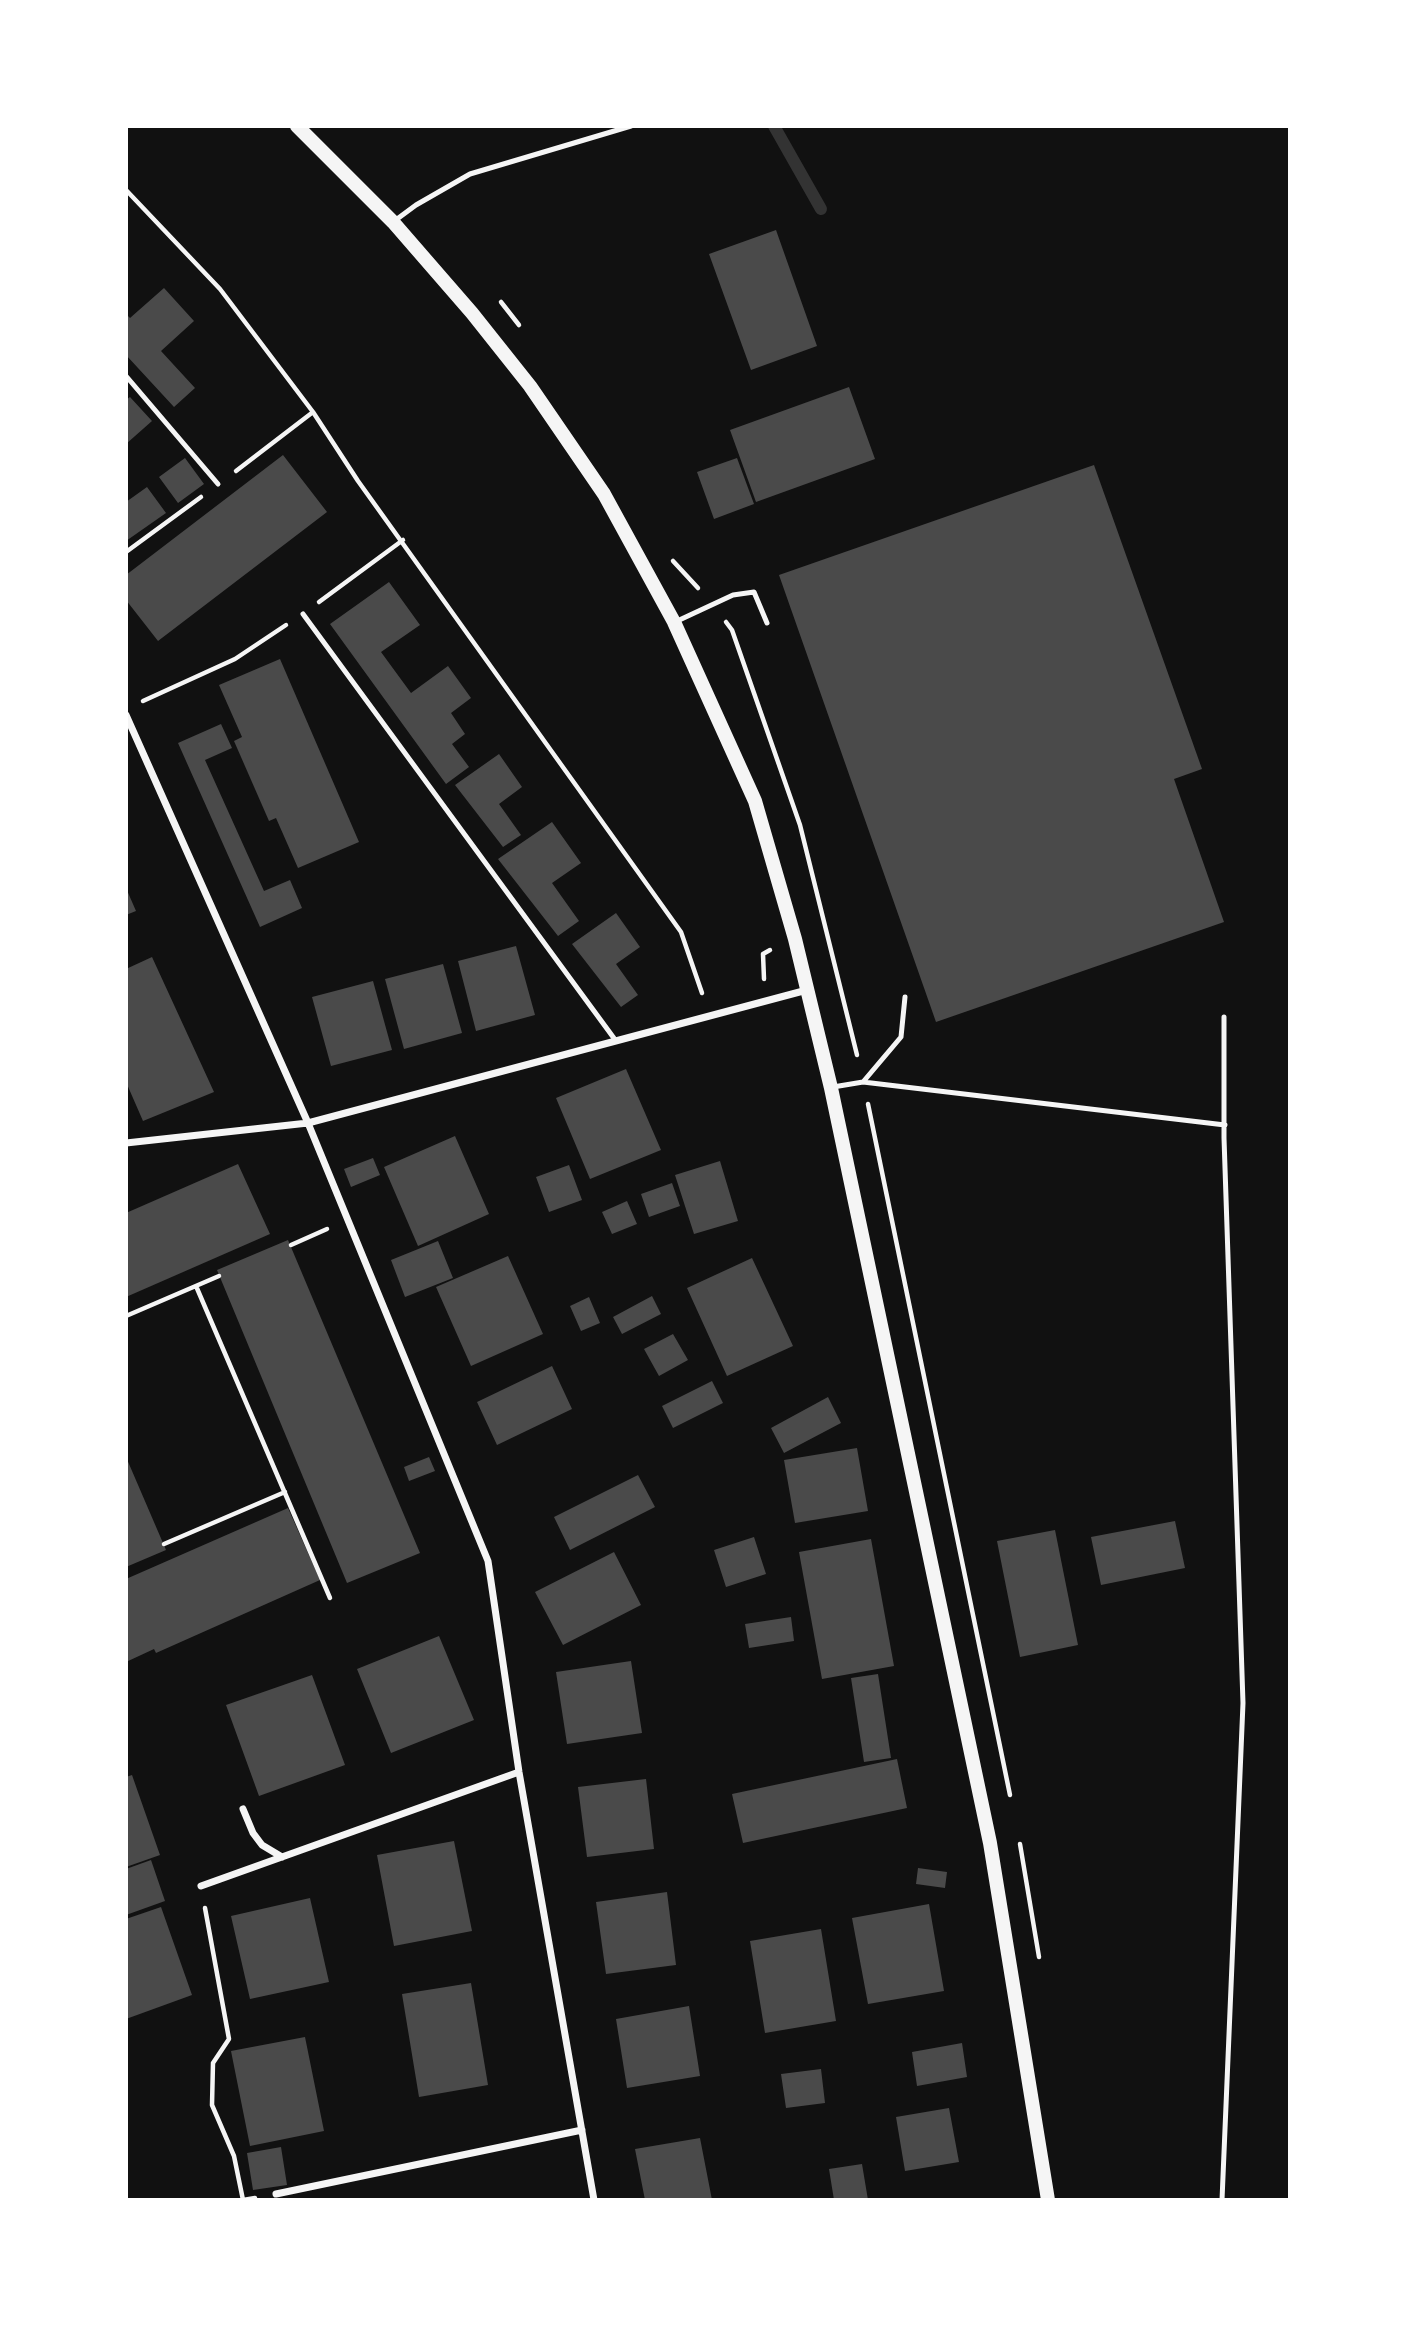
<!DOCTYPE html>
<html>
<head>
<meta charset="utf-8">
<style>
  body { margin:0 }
  #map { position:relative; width:1416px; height:2326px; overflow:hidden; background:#111; font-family:"Sofia Sans Condensed",sans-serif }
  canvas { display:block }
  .frame { position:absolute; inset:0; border:128px solid #fff; pointer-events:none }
</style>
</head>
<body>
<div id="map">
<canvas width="1416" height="2326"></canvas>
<div class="frame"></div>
</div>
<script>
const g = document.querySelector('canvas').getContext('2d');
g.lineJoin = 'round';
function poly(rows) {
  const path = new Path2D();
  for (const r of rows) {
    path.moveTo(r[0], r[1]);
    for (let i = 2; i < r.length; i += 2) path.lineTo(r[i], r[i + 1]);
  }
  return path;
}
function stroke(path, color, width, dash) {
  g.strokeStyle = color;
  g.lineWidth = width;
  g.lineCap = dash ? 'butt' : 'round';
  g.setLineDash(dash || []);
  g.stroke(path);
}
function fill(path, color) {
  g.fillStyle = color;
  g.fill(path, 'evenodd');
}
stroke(poly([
  [774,126,821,209]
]), '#333', 12);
fill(poly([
  [776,230,817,346,751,370,709,254],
  [164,288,194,321,161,351,195,388,174,407,126,355,126,314,130,318],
  [849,387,875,459,756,502,730,430],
  [130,397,152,421,126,444,126,400],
  [283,455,327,512,158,641,126,600,126,575],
  [185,458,204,484,178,503,159,477],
  [737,458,754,504,714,519,697,472],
  [1094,465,1202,769,1174,779,1224,922,936,1022,779,575],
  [147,487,166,513,126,541,126,502],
  [389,582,420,625,381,652,411,693,448,666,471,698,451,713,465,734,452,744,469,767,446,784,330,624],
  [280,659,359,842,298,868,276,818,269,821,234,741,242,737,219,685],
  [221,724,232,748,205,760,264,891,290,880,302,908,260,927,178,743],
  [499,754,522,787,499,804,521,835,503,847,455,785],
  [552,822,581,863,552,883,579,921,558,936,498,859],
  [126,888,136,911,126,915],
  [616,913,640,947,616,964,638,995,621,1007,572,944],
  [516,946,535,1015,476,1031,458,961],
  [152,957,214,1092,143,1121,126,1082,126,969],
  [443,964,462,1033,404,1049,385,979],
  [373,981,392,1050,331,1066,312,997],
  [626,1069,661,1150,590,1179,556,1098],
  [455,1136,489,1214,418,1246,384,1167],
  [373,1158,380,1175,351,1187,344,1169],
  [720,1161,738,1221,694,1234,675,1175],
  [238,1164,270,1234,126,1297,126,1213],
  [569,1165,582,1200,549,1212,536,1177],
  [672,1183,680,1206,649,1217,641,1194],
  [627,1201,637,1224,612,1234,602,1212],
  [288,1240,420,1553,347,1583,217,1270],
  [438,1241,453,1278,405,1297,391,1260],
  [508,1256,543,1334,471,1366,436,1287],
  [752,1258,793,1346,727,1376,687,1288],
  [652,1296,661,1314,622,1334,613,1317],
  [589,1297,600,1323,581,1331,570,1306],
  [673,1334,688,1360,659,1376,644,1349],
  [552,1366,572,1409,497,1445,477,1402],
  [712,1381,723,1403,673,1428,662,1406],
  [828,1397,841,1423,784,1453,771,1428],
  [857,1448,868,1511,795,1523,784,1460],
  [126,1457,166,1550,126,1567],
  [429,1457,435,1471,409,1481,404,1467],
  [638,1475,655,1507,570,1550,554,1517],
  [288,1508,320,1580,156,1653,154,1649,126,1662,126,1579],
  [1175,1521,1185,1568,1101,1585,1091,1537],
  [1055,1530,1078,1645,1020,1657,997,1541],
  [754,1537,766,1574,726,1587,714,1550],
  [871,1539,894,1666,822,1679,799,1552],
  [614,1552,641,1605,563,1645,535,1592],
  [791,1617,794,1641,749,1648,745,1624],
  [439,1636,474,1720,391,1753,357,1669],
  [631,1661,642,1733,567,1744,556,1672],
  [878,1674,891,1758,864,1762,851,1678],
  [312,1675,345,1765,259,1796,226,1705],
  [897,1759,907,1808,743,1843,732,1794],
  [132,1775,160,1855,126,1867,126,1777],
  [646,1779,654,1849,587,1857,578,1787],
  [454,1841,472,1931,394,1946,377,1855],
  [151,1860,165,1901,126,1915,126,1869],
  [918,1868,947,1872,945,1888,916,1884],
  [667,1892,676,1965,606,1974,596,1902],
  [310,1898,329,1982,250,1999,231,1916],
  [929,1904,944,1991,868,2004,852,1918],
  [161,1907,192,1995,126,2019,126,1919],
  [821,1929,836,2021,765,2033,750,1941],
  [471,1983,488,2085,419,2097,402,1994],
  [689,2006,700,2076,627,2088,616,2019],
  [305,2037,324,2131,250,2146,231,2051],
  [962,2043,967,2077,917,2086,912,2052],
  [821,2069,825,2103,786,2108,781,2074],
  [949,2108,959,2162,905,2171,896,2117],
  [700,2138,712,2200,645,2200,635,2149],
  [281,2147,287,2185,253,2190,247,2153],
  [862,2164,868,2200,834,2200,829,2169]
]), '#4a4a4a');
stroke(poly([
  [126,190,220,289,313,412,358,481,681,932,702,993],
  [501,302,519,325],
  [236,471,313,412],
  [126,552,201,497],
  [673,561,698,588],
  [319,602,403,540],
  [726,622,732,630,800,825,857,1055],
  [143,701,235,659,286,625],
  [764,979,763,954,770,950],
  [868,1104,1010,1795],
  [291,1245,327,1229],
  [196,1286,330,1598],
  [126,1316,219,1276],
  [164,1544,285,1492],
  [1020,1844,1039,1957],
  [205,1908,229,2039,213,2063,212,2105,234,2156,243,2200,255,2198]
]), '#f5f5f5', 4.5);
stroke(poly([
  [393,222,416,205,470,174,631,126],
  [126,376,218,484],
  [303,614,616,1041],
  [675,622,733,595,754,592,767,623],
  [863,1082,901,1037,905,997],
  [833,1087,863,1082,1225,1125],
  [1222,2200,1243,1703,1224,1138,1224,1017]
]), '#f5f5f5', 5);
stroke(poly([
  [126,715,308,1123,488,1561,519,1772,594,2200],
  [126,1143,308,1123,807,990],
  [243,1809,253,1833,262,1845,282,1857],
  [201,1886,519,1772],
  [276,2194,582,2130]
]), '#f5f5f5', 7);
stroke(poly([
  [297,126,393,222,472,313,530,386,604,494,674,622,755,801,795,939,831,1088,990,1843,1048,2200]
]), '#f5f5f5', 14);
</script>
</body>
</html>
